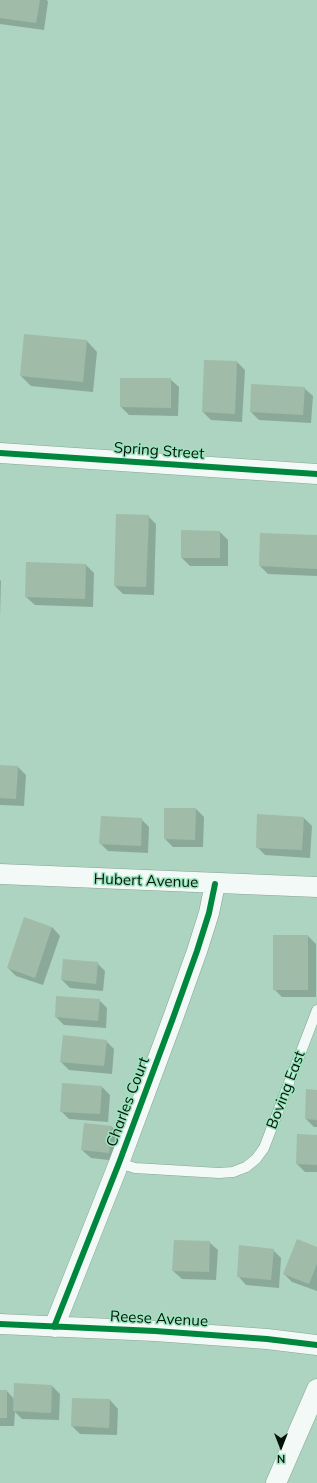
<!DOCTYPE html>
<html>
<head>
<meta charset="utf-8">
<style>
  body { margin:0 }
  #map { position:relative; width:317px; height:1483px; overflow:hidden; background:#add4c0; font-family:Mulish,sans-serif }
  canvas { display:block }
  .north { position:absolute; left:261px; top:1427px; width:40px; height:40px; -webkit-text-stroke:3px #9de4bf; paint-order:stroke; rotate:180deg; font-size:11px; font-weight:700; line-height:16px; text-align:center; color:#001408 }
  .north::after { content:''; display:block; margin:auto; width:14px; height:18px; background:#001408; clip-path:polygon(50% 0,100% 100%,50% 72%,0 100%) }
</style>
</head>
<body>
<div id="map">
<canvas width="317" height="1483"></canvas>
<div class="north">N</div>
</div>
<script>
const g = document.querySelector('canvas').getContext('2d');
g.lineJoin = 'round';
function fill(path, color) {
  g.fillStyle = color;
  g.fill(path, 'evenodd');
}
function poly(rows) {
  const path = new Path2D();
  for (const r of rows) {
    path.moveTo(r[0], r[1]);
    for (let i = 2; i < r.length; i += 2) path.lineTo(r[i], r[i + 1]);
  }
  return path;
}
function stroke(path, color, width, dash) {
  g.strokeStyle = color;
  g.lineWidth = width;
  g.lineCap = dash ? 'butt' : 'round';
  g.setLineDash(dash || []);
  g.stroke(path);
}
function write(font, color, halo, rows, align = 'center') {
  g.font = font + ' Mulish,sans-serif';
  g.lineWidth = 3;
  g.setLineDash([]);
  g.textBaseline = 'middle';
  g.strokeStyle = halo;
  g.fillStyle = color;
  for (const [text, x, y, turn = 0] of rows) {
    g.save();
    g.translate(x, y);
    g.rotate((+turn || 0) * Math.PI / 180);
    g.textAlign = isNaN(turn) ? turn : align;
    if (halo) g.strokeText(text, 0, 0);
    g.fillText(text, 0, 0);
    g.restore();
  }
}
fill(poly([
  [0,0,47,0,48,2,44,30,0,24],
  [87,341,97,352,93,392,31,386,21,376],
  [205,361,237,362,245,370,242,422,211,420,203,412],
  [170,379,179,387,178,416,129,415,121,407],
  [252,385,304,388,313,396,311,423,259,420,251,412],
  [148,516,156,524,154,595,123,594,115,586],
  [182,531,220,532,228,540,228,566,190,566,182,558],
  [317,536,317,576,268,574,260,566],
  [27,563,86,565,94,573,93,607,35,605,26,597],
  [0,580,1,581,0,617],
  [0,766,18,767,26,775,24,806,0,805],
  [196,809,204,817,203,847,173,847,165,839],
  [304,818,312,826,310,858,265,855,257,847],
  [141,819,149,827,148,853,108,851,100,843],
  [52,927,60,936,43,985,16,976,8,968],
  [308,936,316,944,316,997,282,997,274,989],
  [97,963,105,971,103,991,70,988,62,980],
  [99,1000,107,1008,106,1028,64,1025,56,1017],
  [106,1041,114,1049,112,1074,69,1070,61,1062],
  [102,1087,110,1095,108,1122,69,1119,61,1111],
  [317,1091,317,1127,314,1127,306,1119],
  [112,1127,120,1135,117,1161,91,1158,82,1150],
  [317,1136,317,1172,305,1172,297,1164],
  [209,1242,218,1250,216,1280,182,1279,173,1271],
  [317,1248,317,1291,292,1282,284,1274],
  [273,1250,281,1258,279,1288,246,1285,238,1276],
  [52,1386,60,1394,59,1420,22,1419,15,1412,14,1426,0,1426,0,1391,7,1391,14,1399],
  [110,1400,118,1409,117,1435,80,1434,72,1426]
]), '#0003');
fill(poly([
  [0,0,40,0,36,23,0,18],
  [24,334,87,340,83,382,20,376],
  [204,360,237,361,235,414,202,412],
  [120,378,171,378,171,408,120,407],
  [251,384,305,387,303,415,250,412],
  [116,514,149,515,146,587,114,586],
  [181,530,220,531,220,558,181,558],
  [260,533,317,535,317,569,259,566],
  [26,562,86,564,85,599,25,597],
  [0,765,18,766,16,799,0,798],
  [164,808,196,808,195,840,164,839],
  [257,814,304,817,302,850,256,848],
  [101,816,142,818,141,846,99,844],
  [24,917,52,927,35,978,7,968],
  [273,935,308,935,308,990,273,990],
  [63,959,98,962,96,984,61,980],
  [56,996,100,999,98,1021,55,1017],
  [63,1035,107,1040,104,1066,60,1062],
  [62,1083,102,1086,100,1114,60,1112],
  [306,1089,317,1090,317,1120,305,1119],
  [84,1123,112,1126,109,1153,81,1150],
  [297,1134,317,1135,317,1165,296,1164],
  [297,1239,317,1247,317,1264,309,1284,283,1274],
  [174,1240,210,1241,209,1272,172,1271],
  [239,1245,274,1249,271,1280,237,1277],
  [14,1383,52,1385,51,1413,13,1411],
  [0,1390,7,1390,7,1418,0,1418],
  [72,1398,110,1399,109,1428,71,1426]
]), '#a0bba7');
const service = poly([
  [119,1163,135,1168,219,1173,233,1172,246,1167,256,1159,264,1148,317,1010]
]);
const minor = poly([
  [0,453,317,474],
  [0,874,317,887],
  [0,1324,155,1331,267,1339,317,1345],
  [54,1327,119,1163,173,1018,197,951,209,913,215,884],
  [276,1483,317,1389]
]);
stroke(service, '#85a495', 11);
stroke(minor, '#85a495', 21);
stroke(service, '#f3f9f6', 10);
stroke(minor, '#f3f9f6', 20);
stroke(poly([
  [0,453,317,474],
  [0,1324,155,1331,267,1339,317,1345],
  [54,1327,119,1163,173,1018,197,951,209,913,215,884]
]), '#00873e', 6);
write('15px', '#001408', '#9de4bf', [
  ["Spring Street",159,451,4],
  ["Hubert Avenue",146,881,2],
  ["Boving East",286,1090,-69],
  ["Charles Court",128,1102,-69],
  ["Reese Avenue",159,1319,3]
]);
</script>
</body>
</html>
